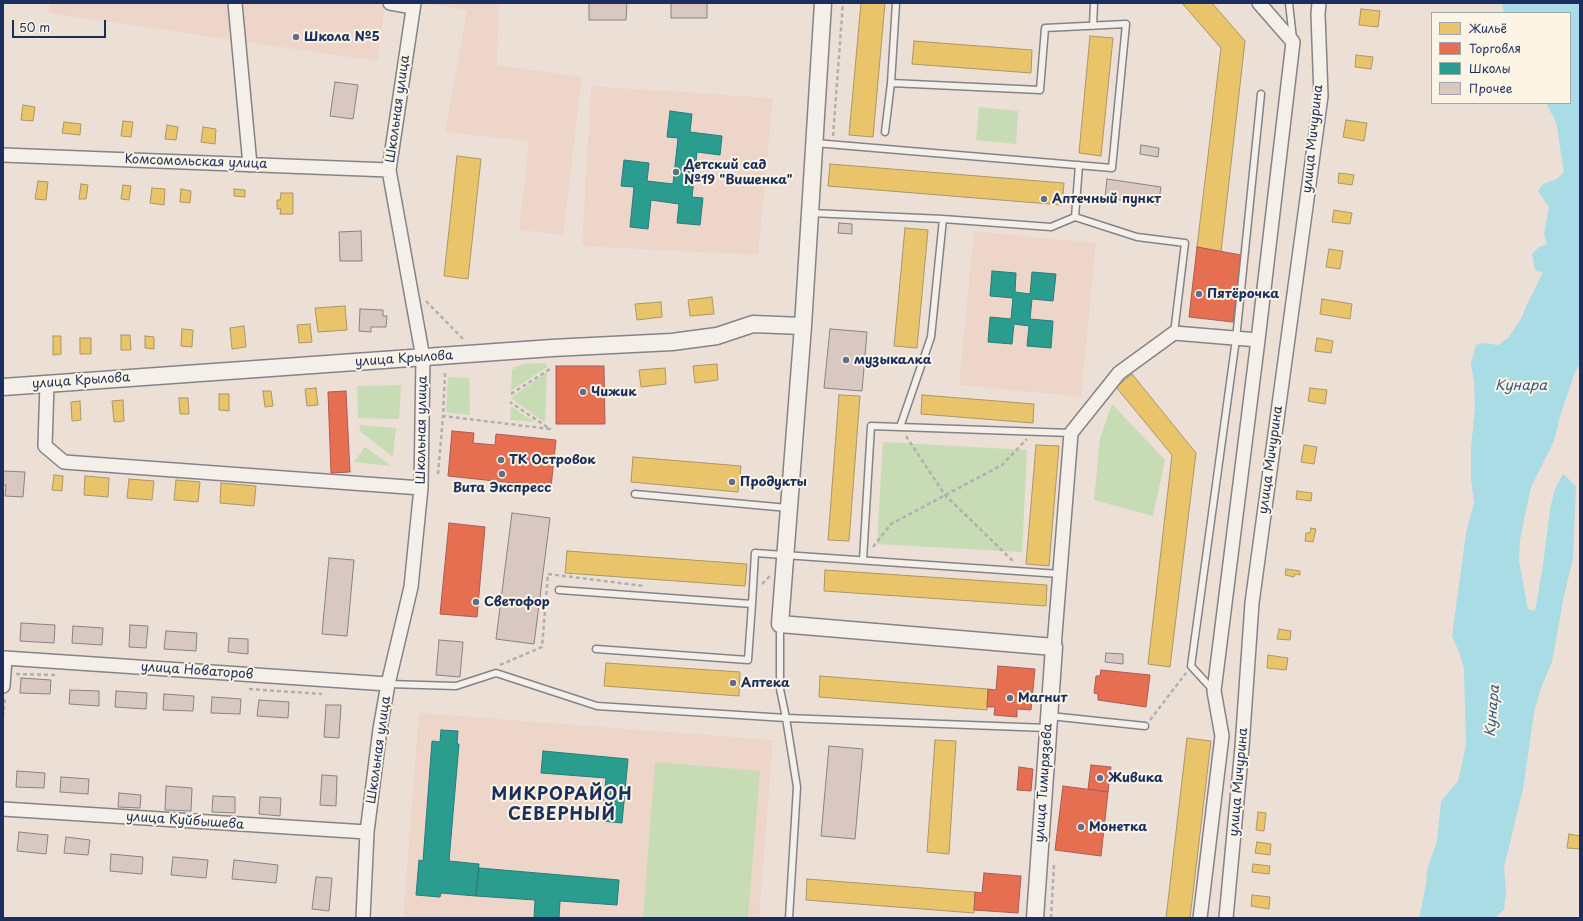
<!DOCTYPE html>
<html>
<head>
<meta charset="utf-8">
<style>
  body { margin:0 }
  #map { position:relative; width:1583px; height:921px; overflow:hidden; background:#ecdfd6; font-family:"Playpen Sans",sans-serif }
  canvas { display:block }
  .frame { position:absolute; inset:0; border:4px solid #1b2f5e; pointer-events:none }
  .legend { position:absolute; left:1431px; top:12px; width:140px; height:92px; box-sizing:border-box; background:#fcf5e5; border:1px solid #a2a6af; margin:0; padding:5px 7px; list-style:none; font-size:12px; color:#1b2f5e }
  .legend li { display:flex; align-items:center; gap:8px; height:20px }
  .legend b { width:20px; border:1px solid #a2a6af }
  .scale { position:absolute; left:12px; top:20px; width:94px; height:18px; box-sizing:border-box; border:2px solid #1b2f5e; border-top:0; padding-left:5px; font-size:12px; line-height:14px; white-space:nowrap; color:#1b2f5e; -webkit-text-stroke:3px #fcf5e5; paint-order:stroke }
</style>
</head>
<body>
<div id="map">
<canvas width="1583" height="921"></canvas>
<div class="frame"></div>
<ul class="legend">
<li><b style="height:11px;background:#e9c46a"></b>Жильё</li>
<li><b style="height:11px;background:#e76f51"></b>Торговля</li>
<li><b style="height:11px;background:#2a9d8f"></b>Школы</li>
<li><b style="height:11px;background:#d9c8c2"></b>Прочее</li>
</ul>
<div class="scale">50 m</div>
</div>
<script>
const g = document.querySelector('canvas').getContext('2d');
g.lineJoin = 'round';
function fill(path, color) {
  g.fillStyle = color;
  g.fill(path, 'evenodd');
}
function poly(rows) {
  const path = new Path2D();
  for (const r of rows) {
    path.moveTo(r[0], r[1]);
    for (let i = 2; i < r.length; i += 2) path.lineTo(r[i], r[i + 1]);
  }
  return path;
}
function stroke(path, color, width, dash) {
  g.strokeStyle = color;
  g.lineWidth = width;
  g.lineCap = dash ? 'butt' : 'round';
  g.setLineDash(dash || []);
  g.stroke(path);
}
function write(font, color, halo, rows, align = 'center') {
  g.font = font + ' "Playpen Sans",sans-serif';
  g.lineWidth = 4;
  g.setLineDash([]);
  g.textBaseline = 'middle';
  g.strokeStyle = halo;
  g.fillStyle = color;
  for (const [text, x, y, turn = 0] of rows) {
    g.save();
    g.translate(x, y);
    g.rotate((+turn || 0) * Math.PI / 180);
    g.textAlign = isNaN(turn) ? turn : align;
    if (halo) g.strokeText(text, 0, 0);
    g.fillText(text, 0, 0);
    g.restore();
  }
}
fill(poly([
  [50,3,385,3,377,61,48,13],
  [422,3,499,3,497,65,582,77,563,235,519,230,529,141,445,132,467,10],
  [591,86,773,98,758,255,582,246],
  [974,231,1096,243,1081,397,959,385],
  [419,713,773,740,759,918,403,918]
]), '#edd6c9');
fill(poly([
  [979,107,1018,111,1016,144,976,140],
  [546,363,547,367,511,391,512,370,515,367,524,364],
  [547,372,545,423,511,398],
  [448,377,469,378,470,415,446,412],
  [401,385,399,419,358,418,357,386],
  [1112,404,1165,460,1153,516,1094,500,1100,438],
  [511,406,534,422,510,420],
  [359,425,396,428,393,457,361,432],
  [883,442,1027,450,1022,552,877,544],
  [365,447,392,466,354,462],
  [655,762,760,771,748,918,643,918]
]), '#c7dbb4');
fill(poly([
  [1502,3,1580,3,1580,363,1574,375,1560,416,1554,441,1531,487,1520,540,1519,561,1528,609,1535,611,1543,565,1550,509,1555,489,1563,474,1576,486,1573,559,1564,595,1552,662,1540,690,1534,713,1523,789,1504,867,1506,892,1504,910,1494,918,1419,918,1426,885,1427,870,1437,841,1441,801,1458,781,1466,745,1464,669,1459,652,1452,636,1466,533,1474,503,1471,479,1471,448,1475,407,1474,383,1471,363,1476,345,1483,343,1498,345,1508,338,1521,319,1528,302,1543,273,1535,270,1532,254,1539,247,1547,244,1544,235,1549,207,1538,191,1543,184,1557,179,1564,172,1556,122,1546,103,1570,103,1570,13,1504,13]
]), '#a9dce5');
const homes = poly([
  [861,3,885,3,873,137,849,135,861,3],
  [1182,3,1212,3,1245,41,1221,252,1197,247,1221,48,1182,3],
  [1361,9,1380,11,1378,27,1359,25,1361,9],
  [1090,36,1113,38,1101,156,1079,153,1090,36],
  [914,41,1032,50,1031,73,912,64,914,41],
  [1356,55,1373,57,1371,69,1355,67,1356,55],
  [23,105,35,107,33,121,21,120,23,105],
  [1346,120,1367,123,1364,141,1343,137,1346,120],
  [123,121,133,122,131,137,121,136,123,121],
  [64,122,81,124,80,135,62,133,64,122],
  [167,125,178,127,176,140,165,139,167,125],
  [203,127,216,129,215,144,201,142,203,127],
  [457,156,481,159,468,279,444,276,457,156],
  [830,164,1064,183,1062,205,828,186,830,164],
  [1339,173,1354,175,1352,185,1338,183,1339,173],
  [38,181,48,182,46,200,35,199,38,181],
  [81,184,88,185,86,199,79,199,81,184],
  [123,185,131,186,129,200,121,199,123,185],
  [152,188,165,189,164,205,150,203,152,188],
  [181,189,191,191,190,203,180,202,181,189],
  [234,189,245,190,245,197,234,196,234,189],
  [281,193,293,193,293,214,280,214,281,209,277,209,277,200,280,200,281,193],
  [1334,210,1352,213,1350,224,1332,222,1334,210],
  [905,228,928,230,917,348,894,346,905,228],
  [1329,249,1343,251,1340,269,1326,267,1329,249],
  [712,297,714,314,690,316,688,300,712,297],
  [1322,299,1352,304,1350,319,1320,314,1322,299],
  [661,302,662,317,637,320,635,304,661,302],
  [345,306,347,330,318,332,315,308,345,306],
  [310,324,312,342,299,343,297,325,310,324],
  [244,326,246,347,232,349,230,328,244,326],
  [182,329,193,330,192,347,181,346,182,329],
  [121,335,130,335,131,350,121,350,121,335],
  [53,336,61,336,61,354,53,355,53,336],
  [145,336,154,337,154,349,145,348,145,336],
  [80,338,91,338,91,354,80,354,80,338],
  [1317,338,1333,341,1331,353,1315,351,1317,338],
  [717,364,718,380,695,383,693,366,717,364],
  [665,368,666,384,641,387,639,370,665,368],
  [1132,374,1196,453,1170,667,1148,664,1172,455,1116,387,1132,374],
  [316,388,318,405,307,406,305,389,316,388],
  [1310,388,1327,390,1325,404,1308,401,1310,388],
  [263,391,271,391,273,406,265,407,263,391],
  [219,394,229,394,229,411,219,410,219,394],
  [839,395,860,396,849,541,828,540,839,395],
  [922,395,1034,404,1033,423,921,414,922,395],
  [179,398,188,398,189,414,180,414,179,398],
  [123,400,124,421,114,422,112,401,123,400],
  [80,401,81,420,72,421,71,402,80,401],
  [1036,445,1059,446,1049,566,1026,564,1036,445],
  [1304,445,1317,447,1314,464,1301,462,1304,445],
  [633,457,741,466,738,492,631,482,633,457],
  [54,475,63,476,62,491,52,490,54,475],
  [85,476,109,478,108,497,84,495,85,476],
  [129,479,154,481,152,500,127,498,129,479],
  [176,480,200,482,198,502,174,500,176,480],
  [221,483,256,486,254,506,220,503,221,483],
  [1297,491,1312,493,1311,501,1296,499,1297,491],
  [1311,528,1316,529,1313,542,1305,541,1306,533,1310,533,1311,528],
  [567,551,747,564,745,586,565,573,567,551],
  [1286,569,1300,571,1300,575,1295,574,1294,577,1285,575,1286,569],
  [825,570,1047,585,1046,606,824,591,825,570],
  [1279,629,1291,631,1290,640,1277,639,1279,629],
  [1268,655,1288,658,1286,670,1267,668,1268,655],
  [606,663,740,672,739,696,604,686,606,663],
  [820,676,988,689,987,710,819,697,820,676],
  [1187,738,1211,741,1190,918,1166,918,1187,738],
  [935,740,956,741,949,854,927,852,935,740],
  [1258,812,1266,813,1264,831,1256,830,1258,812],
  [1569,834,1580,836,1580,849,1567,848,1569,834],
  [1257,842,1271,844,1270,855,1255,853,1257,842],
  [1253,864,1270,866,1269,874,1252,872,1253,864],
  [807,879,975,892,974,913,806,900,807,879],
  [1252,895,1270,897,1269,909,1251,906,1252,895]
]);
fill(homes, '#e9c46a');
stroke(homes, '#ab9766', 1);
const shops = poly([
  [1197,247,1241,255,1233,322,1189,317,1197,247],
  [556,366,604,366,605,424,556,424,556,366],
  [346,391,350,472,331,473,328,392,346,391],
  [452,431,474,433,473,443,495,445,496,434,556,440,551,487,448,476,452,431],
  [449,523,485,527,477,617,440,614,449,523],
  [998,666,1035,669,1031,710,1017,709,1017,717,994,715,995,707,987,707,988,689,996,690,998,666],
  [1101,670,1150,675,1146,707,1098,700,1098,694,1094,693,1096,676,1100,676,1101,670],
  [1091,765,1111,767,1108,792,1088,789,1091,765],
  [1019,767,1033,769,1031,791,1017,790,1019,767],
  [1063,786,1108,792,1101,856,1055,850,1063,786],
  [984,873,1021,876,1018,913,974,910,975,892,982,893,984,873]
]);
fill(shops, '#e76f51');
stroke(shops, '#aa5c55', 1);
const schools = poly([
  [670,111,692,114,690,132,722,136,720,155,697,152,692,197,703,198,700,225,677,223,679,204,651,200,648,229,630,227,634,187,621,186,624,160,649,163,647,181,673,184,678,138,667,137,670,111],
  [992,271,1016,273,1015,292,1030,294,1032,272,1056,274,1053,301,1032,299,1030,319,1053,321,1051,348,1027,346,1029,326,1014,324,1012,344,988,342,990,317,1011,319,1013,298,990,296,992,271],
  [441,730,458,731,457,744,459,744,449,861,479,864,476,896,441,893,440,897,416,895,419,860,423,861,432,741,440,742,441,730],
  [543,751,628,759,622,823,602,821,606,778,541,773,543,751],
  [479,868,619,880,617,905,560,901,559,918,534,918,535,900,476,896,479,868]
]);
fill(schools, '#2a9d8f');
stroke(schools, '#267c80', 1);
const building = poly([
  [589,3,627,3,626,20,589,20,589,3],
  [671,3,707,3,707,18,671,18,671,3],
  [335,82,358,85,353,119,330,116,335,82],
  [1141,145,1159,148,1158,157,1140,154,1141,145],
  [1107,179,1161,187,1158,205,1105,198,1107,179],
  [839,223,852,224,852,234,838,233,839,223],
  [361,231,362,261,340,261,339,232,361,231],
  [360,309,383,310,383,316,387,316,386,327,371,327,371,332,359,331,360,309],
  [830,329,867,332,862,391,824,388,830,329],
  [3,471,25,472,23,497,5,496,6,485,3,485,3,471],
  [512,513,550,518,534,644,496,639,512,513],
  [329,558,354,560,347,636,322,634,329,558],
  [21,623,55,625,54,643,20,641,21,623],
  [130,625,148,626,146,648,129,647,130,625],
  [73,626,103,628,102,645,72,643,73,626],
  [166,631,197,633,196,651,164,649,166,631],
  [229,638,248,639,248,654,228,652,229,638],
  [439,640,463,642,460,677,436,675,439,640],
  [1106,653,1123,654,1123,664,1105,662,1106,653],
  [21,678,51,680,50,694,20,693,21,678],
  [70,690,99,691,99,706,69,704,70,690],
  [116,691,147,693,146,709,115,707,116,691],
  [164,694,194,696,193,711,163,710,164,694],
  [212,697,241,699,240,714,211,713,212,697],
  [259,700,289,702,288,718,257,716,259,700],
  [326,705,341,705,339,738,324,737,326,705],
  [829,746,863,749,855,839,821,836,829,746],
  [17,771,45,773,44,788,16,787,17,771],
  [322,775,337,776,336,806,320,805,322,775],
  [61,777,89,779,88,794,60,792,61,777],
  [166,786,192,788,191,811,165,810,166,786],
  [119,793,141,795,140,808,118,807,119,793],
  [213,796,235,797,235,813,212,812,213,796],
  [260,797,281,798,280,816,259,814,260,797],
  [19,832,48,835,46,854,17,851,19,832],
  [66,837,90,840,88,855,64,853,66,837],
  [111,854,143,857,142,874,110,871,111,854],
  [173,857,208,860,206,878,171,875,173,857],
  [234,860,278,865,276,883,232,879,234,860],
  [316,877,332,878,329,911,312,909,316,877]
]);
fill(building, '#d9c8c2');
stroke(building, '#858388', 1);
const service = poly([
  [1289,3,1293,39],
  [1093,26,1094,3],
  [885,132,891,83,896,3],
  [815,143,1112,168,1126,24,1045,28,1040,90,891,83],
  [811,213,943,219,1051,227,1075,217,1079,165],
  [1075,217,1137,237,1185,243,1174,333],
  [900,427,931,337,943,219],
  [635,494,788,508],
  [863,560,871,426,1071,433],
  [559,590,752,604,755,553,1060,574],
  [780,625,780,689,786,718,797,787,789,918],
  [596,649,748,660,752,604],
  [388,684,456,686,496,673,597,706,786,718,1047,728],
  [1213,690,1191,666,1236,339,1261,94],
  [1050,716,1145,726]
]);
const minor = poly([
  [235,3,250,165],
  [390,3,413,7],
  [3,155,389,170],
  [47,384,45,446,64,462,421,488],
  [1054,647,1071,433,1119,373,1174,333,1258,340],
  [3,686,5,658,388,684],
  [3,809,367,832],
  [363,918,367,832,380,729,388,684,411,587,421,488,423,358,389,170,414,3],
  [1200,918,1222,736,1214,691,1258,340,1293,42,1259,3],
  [1226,918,1242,747,1252,603,1321,96,1318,14,1319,3]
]);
const tertiary = poly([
  [823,3,803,326,780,624,1054,647,1035,918],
  [3,387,552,348,672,342,717,336,753,324,803,326]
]);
stroke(service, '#858388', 9);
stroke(minor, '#858388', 16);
stroke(tertiary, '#858388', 19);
stroke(poly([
  [833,136,843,3],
  [426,301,464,340],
  [445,373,443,416,550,429,510,402],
  [511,394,550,369],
  [906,436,945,495,1014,562],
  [438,474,443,416],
  [873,547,891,524,1002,465,1027,439],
  [762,584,770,576],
  [500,665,542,647,548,574,644,586],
  [16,674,55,675],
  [249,689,322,694],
  [3,717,5,698],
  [1150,720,1186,673],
  [1051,918,1054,865]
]), '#b0b0b1', 2.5, [4, 3]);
stroke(service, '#f4efe9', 6);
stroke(minor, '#f4efe9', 13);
stroke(tertiary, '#f4efe9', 16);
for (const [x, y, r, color] of [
  [296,37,4,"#646d88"],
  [676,172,4,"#646d88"],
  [1044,199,4,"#646d88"],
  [1199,294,4,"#646d88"],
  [846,360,4,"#646d88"],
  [583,392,4,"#646d88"],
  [501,460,4,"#646d88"],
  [502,474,4,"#646d88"],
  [732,482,4,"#646d88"],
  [476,602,4,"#646d88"],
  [733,683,4,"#646d88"],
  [1010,698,4,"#646d88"],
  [1100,778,4,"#646d88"],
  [1081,827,4,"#646d88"]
]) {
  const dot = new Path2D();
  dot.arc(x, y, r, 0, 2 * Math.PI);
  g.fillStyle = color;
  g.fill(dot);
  stroke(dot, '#fcf5e5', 1.5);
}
write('bold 13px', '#1b2f5e', '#fcf5e5', [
  ["Школа №5",304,37],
  ["Детский сад",684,165],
  ["№19 \"Вишенка\"",684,180],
  ["Аптечный пункт",1052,199],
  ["Пятёрочка",1207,294],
  ["музыкалка",854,360],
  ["Чижик",591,392],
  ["ТК Островок",509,460],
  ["Продукты",740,482],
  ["Вита Экспресс",502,488,"center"],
  ["Светофор",484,602],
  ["Аптека",741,683],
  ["Магнит",1018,698],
  ["Живика",1108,778],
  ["Монетка",1089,827]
], 'left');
write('13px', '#1b2f5e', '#fcf5e5', [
  ["Школьная улица",398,109,-82],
  ["улица Мичурина",1313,139,-84],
  ["Комсомольская улица",196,162,2],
  ["улица Крылова",404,359,-4],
  ["улица Крылова",81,381,-4],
  ["Школьная улица",422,430,-89],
  ["улица Мичурина",1271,460,-82],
  ["улица Новаторов",197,671,4],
  ["Школьная улица",379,750,-82],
  ["улица Мичурина",1239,782,-85],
  ["улица Тимирязева",1044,783,-86],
  ["улица Куйбышева",185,821,4]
]);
write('italic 14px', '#375a81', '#fcf5e5', [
  ["Кунара",1521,386],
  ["Кунара",1493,711,-85]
]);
g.letterSpacing = '1px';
write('bold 17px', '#1b2f5e', '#fcf5e5', [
  ["МИКРОРАЙОН",562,795],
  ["СЕВЕРНЫЙ",562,815]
]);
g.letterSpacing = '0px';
</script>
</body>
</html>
